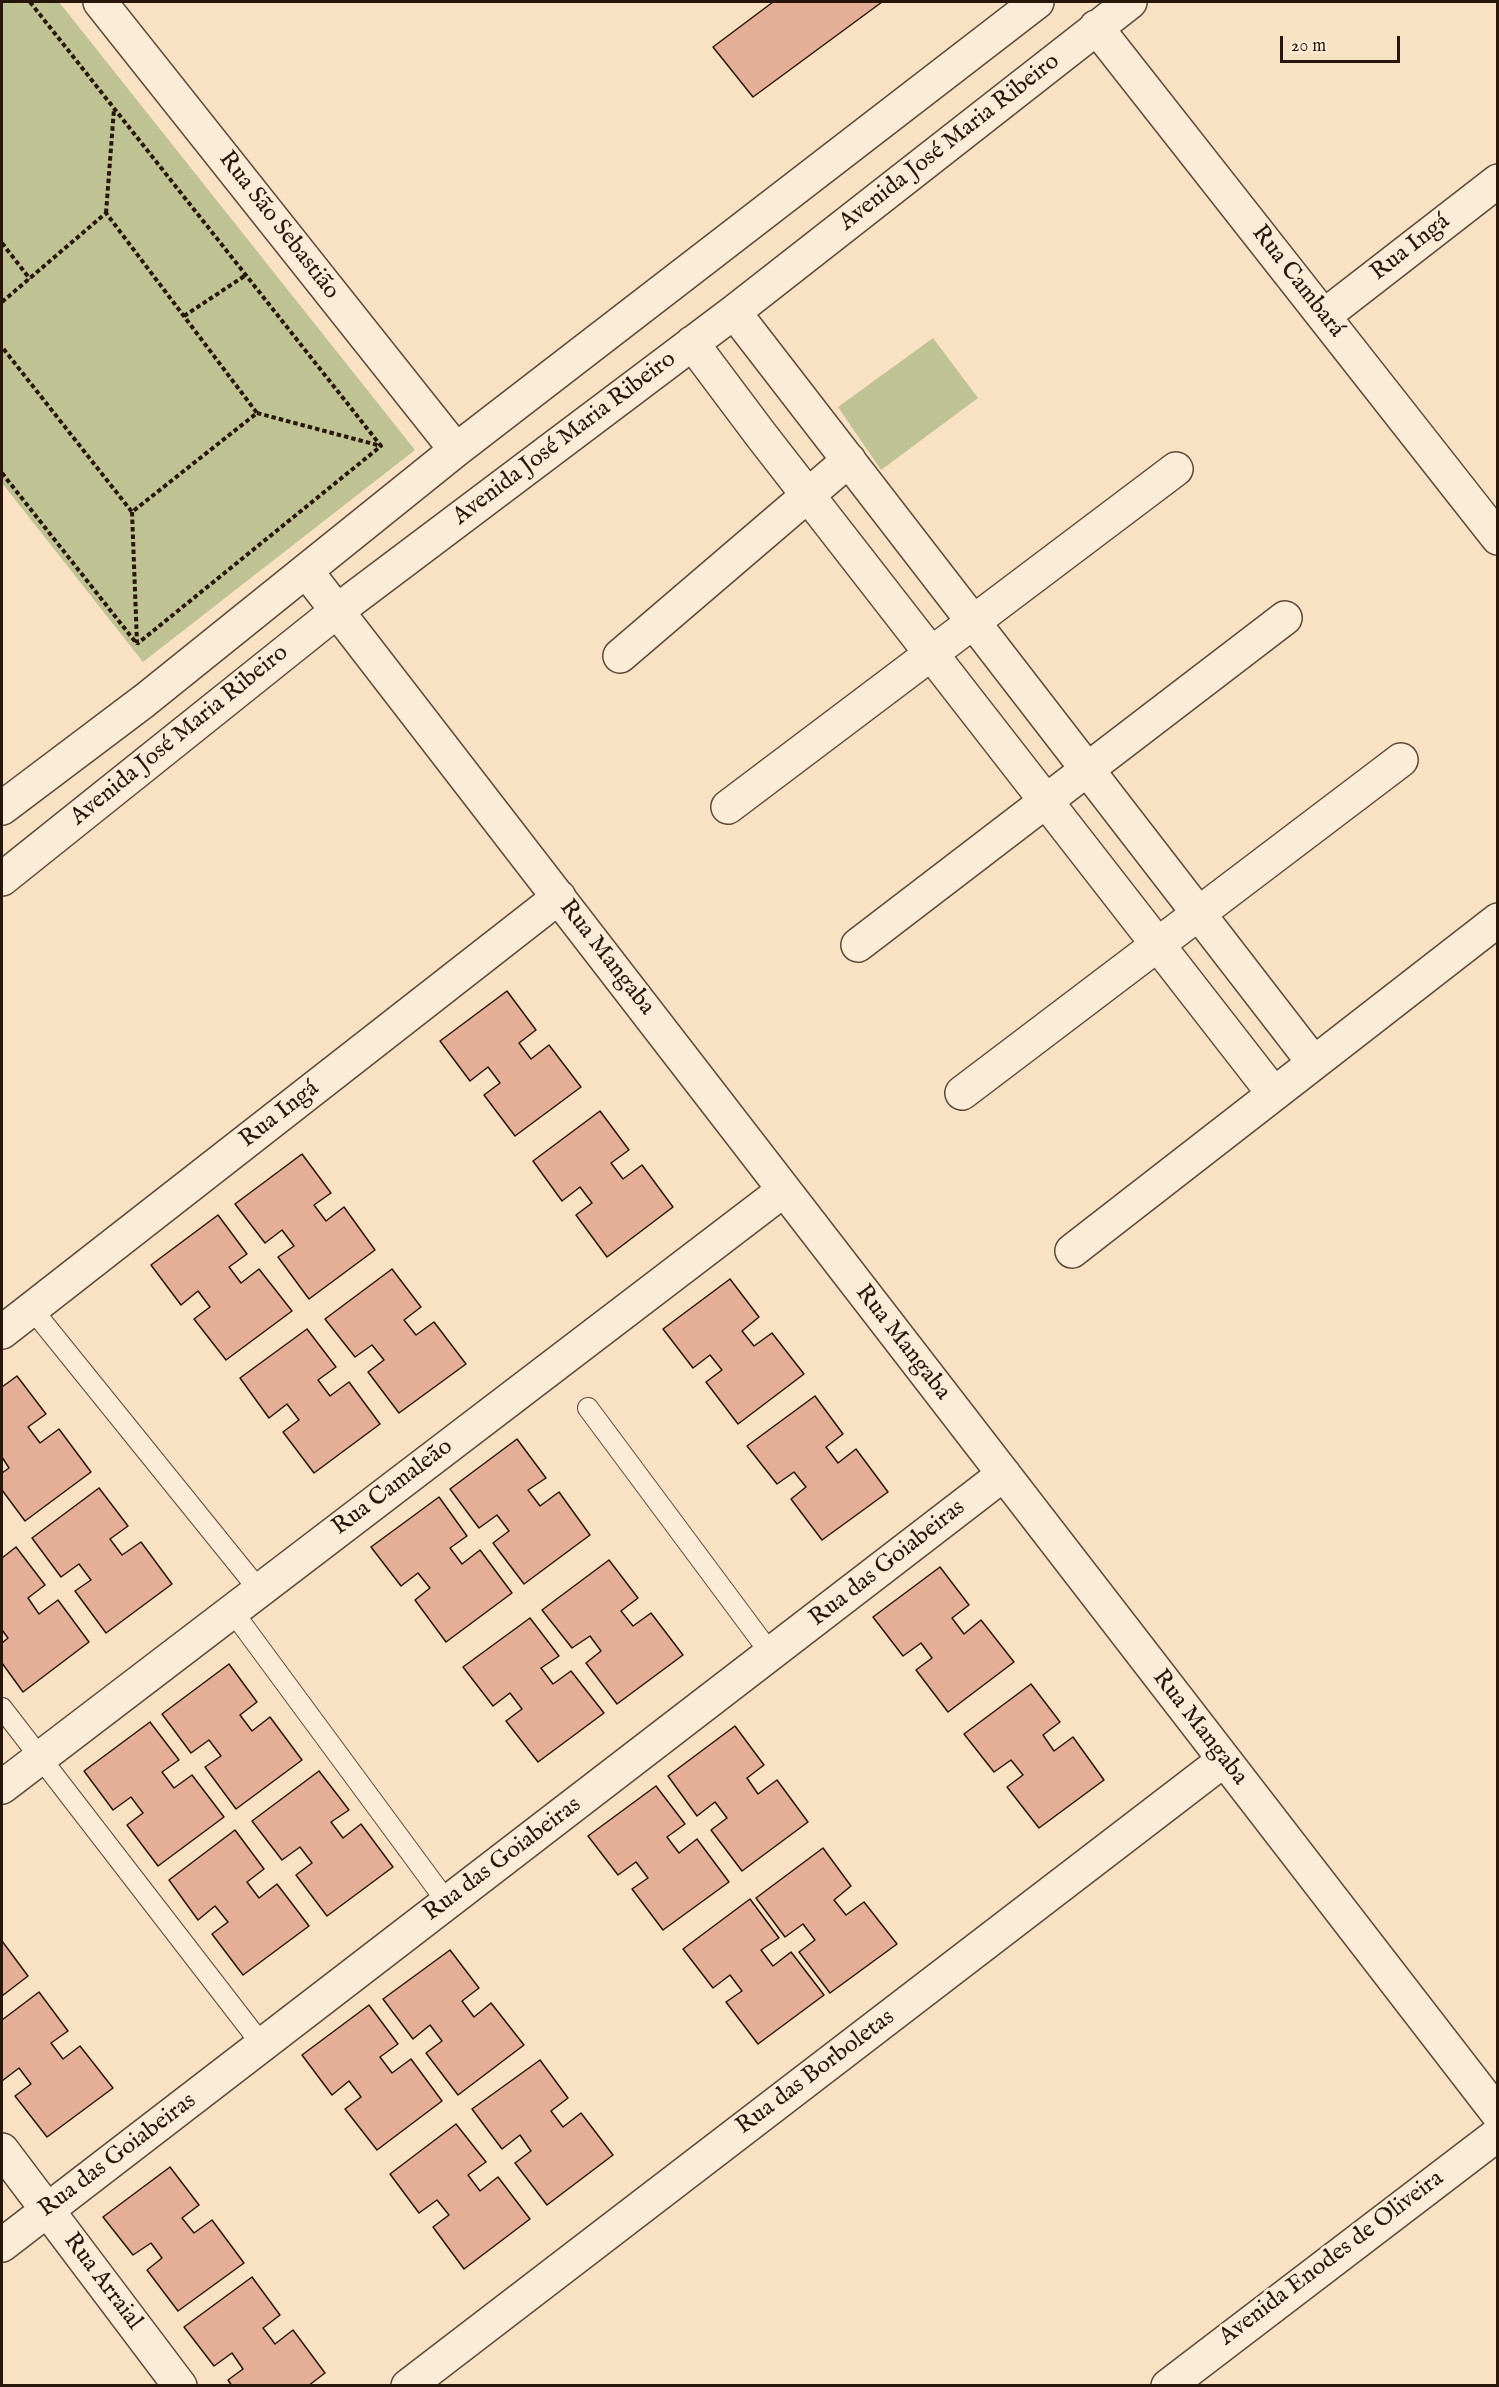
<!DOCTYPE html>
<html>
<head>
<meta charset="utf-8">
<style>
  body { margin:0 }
  #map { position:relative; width:1499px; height:2387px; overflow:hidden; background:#f9e2c3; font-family:"IM FELL English",serif }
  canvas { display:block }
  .frame { position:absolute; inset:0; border:3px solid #28160b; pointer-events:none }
  .scale { position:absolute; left:1280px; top:36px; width:120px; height:27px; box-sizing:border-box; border:3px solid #28160b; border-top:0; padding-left:8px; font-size:18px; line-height:21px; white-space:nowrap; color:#28160b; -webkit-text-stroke:4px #fbecd8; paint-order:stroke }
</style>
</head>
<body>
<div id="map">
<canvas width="1499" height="2387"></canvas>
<div class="frame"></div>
<div class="scale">20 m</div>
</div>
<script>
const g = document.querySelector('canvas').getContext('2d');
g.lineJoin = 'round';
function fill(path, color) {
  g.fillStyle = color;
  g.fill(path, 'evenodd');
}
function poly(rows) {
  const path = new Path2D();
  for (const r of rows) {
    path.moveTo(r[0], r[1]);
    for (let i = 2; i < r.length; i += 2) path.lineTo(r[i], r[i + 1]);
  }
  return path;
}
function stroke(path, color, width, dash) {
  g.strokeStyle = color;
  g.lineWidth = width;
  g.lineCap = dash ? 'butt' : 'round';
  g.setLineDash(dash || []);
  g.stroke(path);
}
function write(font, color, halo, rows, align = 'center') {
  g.font = font + ' "IM FELL English",serif';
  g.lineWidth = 6;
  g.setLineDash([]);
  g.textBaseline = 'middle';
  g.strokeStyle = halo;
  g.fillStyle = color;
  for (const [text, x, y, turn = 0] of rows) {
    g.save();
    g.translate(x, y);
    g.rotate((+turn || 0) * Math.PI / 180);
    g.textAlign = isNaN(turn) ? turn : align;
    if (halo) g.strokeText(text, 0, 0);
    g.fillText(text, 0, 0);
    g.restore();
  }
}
fill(poly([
  [2,2,59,2,415,450,143,662,2,483],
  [933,338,978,398,881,470,838,407]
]), '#bfc393');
const building = poly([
  [773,2,882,2,753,97,713,47,773,2],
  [507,991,536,1030,519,1043,531,1059,549,1045,581,1087,515,1136,484,1095,500,1083,488,1067,470,1081,440,1041,507,991],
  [600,1111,629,1150,611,1163,623,1179,642,1165,673,1207,607,1257,576,1215,592,1203,580,1187,562,1201,533,1161,600,1111],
  [302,1154,331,1193,314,1205,326,1221,344,1207,375,1250,309,1299,278,1257,294,1246,282,1230,265,1243,235,1204,302,1154],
  [218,1215,247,1254,229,1267,241,1283,259,1269,292,1311,226,1360,194,1319,210,1307,198,1291,181,1305,151,1265,218,1215],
  [392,1269,421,1307,404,1320,416,1335,434,1322,466,1364,399,1413,368,1372,384,1360,372,1345,355,1357,325,1319,392,1269],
  [730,1279,759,1317,742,1331,754,1346,772,1333,804,1374,738,1424,706,1382,722,1370,710,1355,693,1368,663,1329,730,1279],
  [307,1329,336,1367,318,1380,330,1396,349,1382,380,1424,314,1473,283,1432,299,1420,287,1404,269,1418,240,1378,307,1329],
  [17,1376,46,1414,28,1427,40,1443,59,1429,91,1472,25,1521,2,1490,2,1473,9,1468,2,1457,2,1387,17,1376],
  [815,1396,843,1434,826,1447,838,1463,856,1449,888,1492,822,1540,791,1499,806,1487,794,1472,777,1484,747,1446,815,1396],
  [517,1439,546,1478,528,1490,540,1506,559,1492,590,1535,524,1584,493,1543,509,1531,497,1515,479,1528,450,1489,517,1439],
  [99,1488,128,1526,110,1539,122,1555,141,1542,172,1584,106,1633,75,1591,91,1580,79,1564,61,1577,32,1538,99,1488],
  [439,1497,467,1536,450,1548,462,1564,480,1550,512,1593,446,1642,415,1600,430,1588,418,1573,401,1586,371,1547,439,1497],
  [16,1547,45,1585,28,1598,39,1614,58,1600,89,1642,23,1692,2,1663,2,1643,8,1638,2,1630,2,1558,16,1547],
  [609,1560,638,1598,621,1611,633,1626,651,1613,683,1655,617,1704,586,1663,601,1651,590,1636,572,1648,542,1610,609,1560],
  [940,1567,969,1605,952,1618,964,1634,981,1620,1014,1662,948,1712,916,1670,932,1658,921,1643,903,1656,873,1617,940,1567],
  [530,1618,559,1656,541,1668,553,1684,571,1671,604,1713,538,1762,506,1721,522,1709,510,1693,493,1706,463,1667,530,1618],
  [229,1664,257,1702,240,1715,252,1731,270,1717,302,1760,236,1809,205,1767,221,1756,209,1740,191,1753,162,1714,229,1664],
  [1031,1684,1060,1722,1043,1735,1054,1751,1073,1737,1104,1780,1039,1828,1007,1787,1023,1775,1011,1760,994,1772,964,1734,1031,1684],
  [150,1722,179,1760,162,1772,174,1788,192,1775,224,1817,158,1866,127,1825,143,1813,131,1797,113,1810,84,1771,150,1722],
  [735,1726,764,1765,747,1778,758,1794,777,1780,808,1822,742,1871,711,1830,727,1818,715,1802,697,1816,668,1776,735,1726],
  [319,1771,349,1810,331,1822,343,1838,361,1824,393,1867,327,1916,296,1875,312,1863,300,1847,282,1860,252,1821,319,1771],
  [656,1786,685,1824,667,1837,679,1853,697,1839,729,1882,663,1930,632,1889,648,1878,636,1862,618,1875,588,1836,656,1786],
  [235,1830,264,1869,247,1882,259,1898,277,1884,309,1926,243,1975,212,1934,228,1922,215,1906,198,1920,169,1880,235,1830],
  [823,1848,851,1886,834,1900,846,1915,864,1902,897,1944,830,1993,799,1952,815,1940,803,1924,785,1937,756,1898,823,1848],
  [750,1899,779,1938,761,1950,773,1966,791,1952,824,1995,758,2044,726,2002,742,1991,730,1975,713,1988,683,1949,750,1899],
  [2,1941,28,1976,2,1996,2,1941],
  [450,1950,479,1988,462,2001,474,2017,491,2003,524,2045,458,2095,426,2053,442,2041,430,2025,413,2039,383,1999,450,1950],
  [39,1992,68,2031,51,2043,63,2059,80,2046,113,2088,47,2137,15,2096,31,2084,19,2068,2,2081,2,2020,39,1992],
  [369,2005,398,2044,380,2057,392,2073,411,2059,442,2101,377,2150,345,2109,361,2097,349,2081,332,2095,302,2055,369,2005],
  [540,2060,568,2098,551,2111,563,2127,581,2113,613,2155,547,2205,515,2163,531,2151,520,2135,502,2149,472,2109,540,2060],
  [456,2124,486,2162,468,2175,480,2191,498,2177,530,2219,464,2269,433,2227,449,2215,437,2200,419,2213,390,2174,456,2124],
  [170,2167,199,2205,182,2218,194,2233,212,2220,244,2263,178,2311,147,2270,162,2258,151,2243,133,2255,103,2217,170,2167],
  [252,2277,280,2315,263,2328,275,2344,293,2330,325,2373,308,2386,232,2386,228,2380,243,2369,232,2353,214,2366,184,2327,252,2277]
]);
fill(building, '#e5ae96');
stroke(building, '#28160b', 1.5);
const lane = poly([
  [32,1309,259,1590],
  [588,1408,771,1654],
  [233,1612,447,1902],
  [2,1708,263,2046]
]);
const street = poly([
  [100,2,456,450],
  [1096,27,1498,538],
  [734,312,1314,1063],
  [1324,316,1498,181],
  [692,343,761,435,1274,1094],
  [307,572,1498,2114],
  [620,656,849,460],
  [728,807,1176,469],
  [2,808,144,701,456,450,1037,2],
  [2,879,337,611,734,312,1130,2],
  [858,945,1285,618],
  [962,1093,1401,760],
  [1072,1251,1498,920],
  [2,1332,559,897],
  [2,1787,784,1190],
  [2,2150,180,2386],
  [2,2245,1004,1474],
  [408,2386,1224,1760],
  [1168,2386,1498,2134]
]);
stroke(lane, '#5c4939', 22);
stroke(street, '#5c4939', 36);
stroke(poly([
  [30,2,381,446,137,644],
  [106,213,114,109],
  [2,243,30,279],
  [2,302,106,213,257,413,132,512,2,347],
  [184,316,246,275],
  [257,413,381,446],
  [2,473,137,644],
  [132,512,137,643]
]), '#28160b', 4, [4.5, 3]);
stroke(lane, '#fbecd8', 20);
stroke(street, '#fbecd8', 33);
write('24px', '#28160b', '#fbecd8', [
  ["Avenida José Maria Ribeiro",950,143,-38],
  ["Rua São Sebastião",278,226,52],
  ["Rua Ingá",1411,248,-38],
  ["Rua Cambará",1297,282,52],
  ["Avenida José Maria Ribeiro",565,439,-37],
  ["Avenida José Maria Ribeiro",180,736,-39],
  ["Rua Mangaba",606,958,52],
  ["Rua Ingá",280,1115,-38],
  ["Rua Mangaba",902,1343,52],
  ["Rua Camaleão",393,1488,-37],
  ["Rua das Goiabeiras",888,1564,-38],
  ["Rua Mangaba",1199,1728,52],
  ["Rua das Goiabeiras",503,1860,-37],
  ["Rua das Borboletas",816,2073,-37],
  ["Rua das Goiabeiras",118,2156,-37],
  ["Avenida Enodes de Oliveira",1332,2259,-37],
  ["Rua Arraial",102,2282,53]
]);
</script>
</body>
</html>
